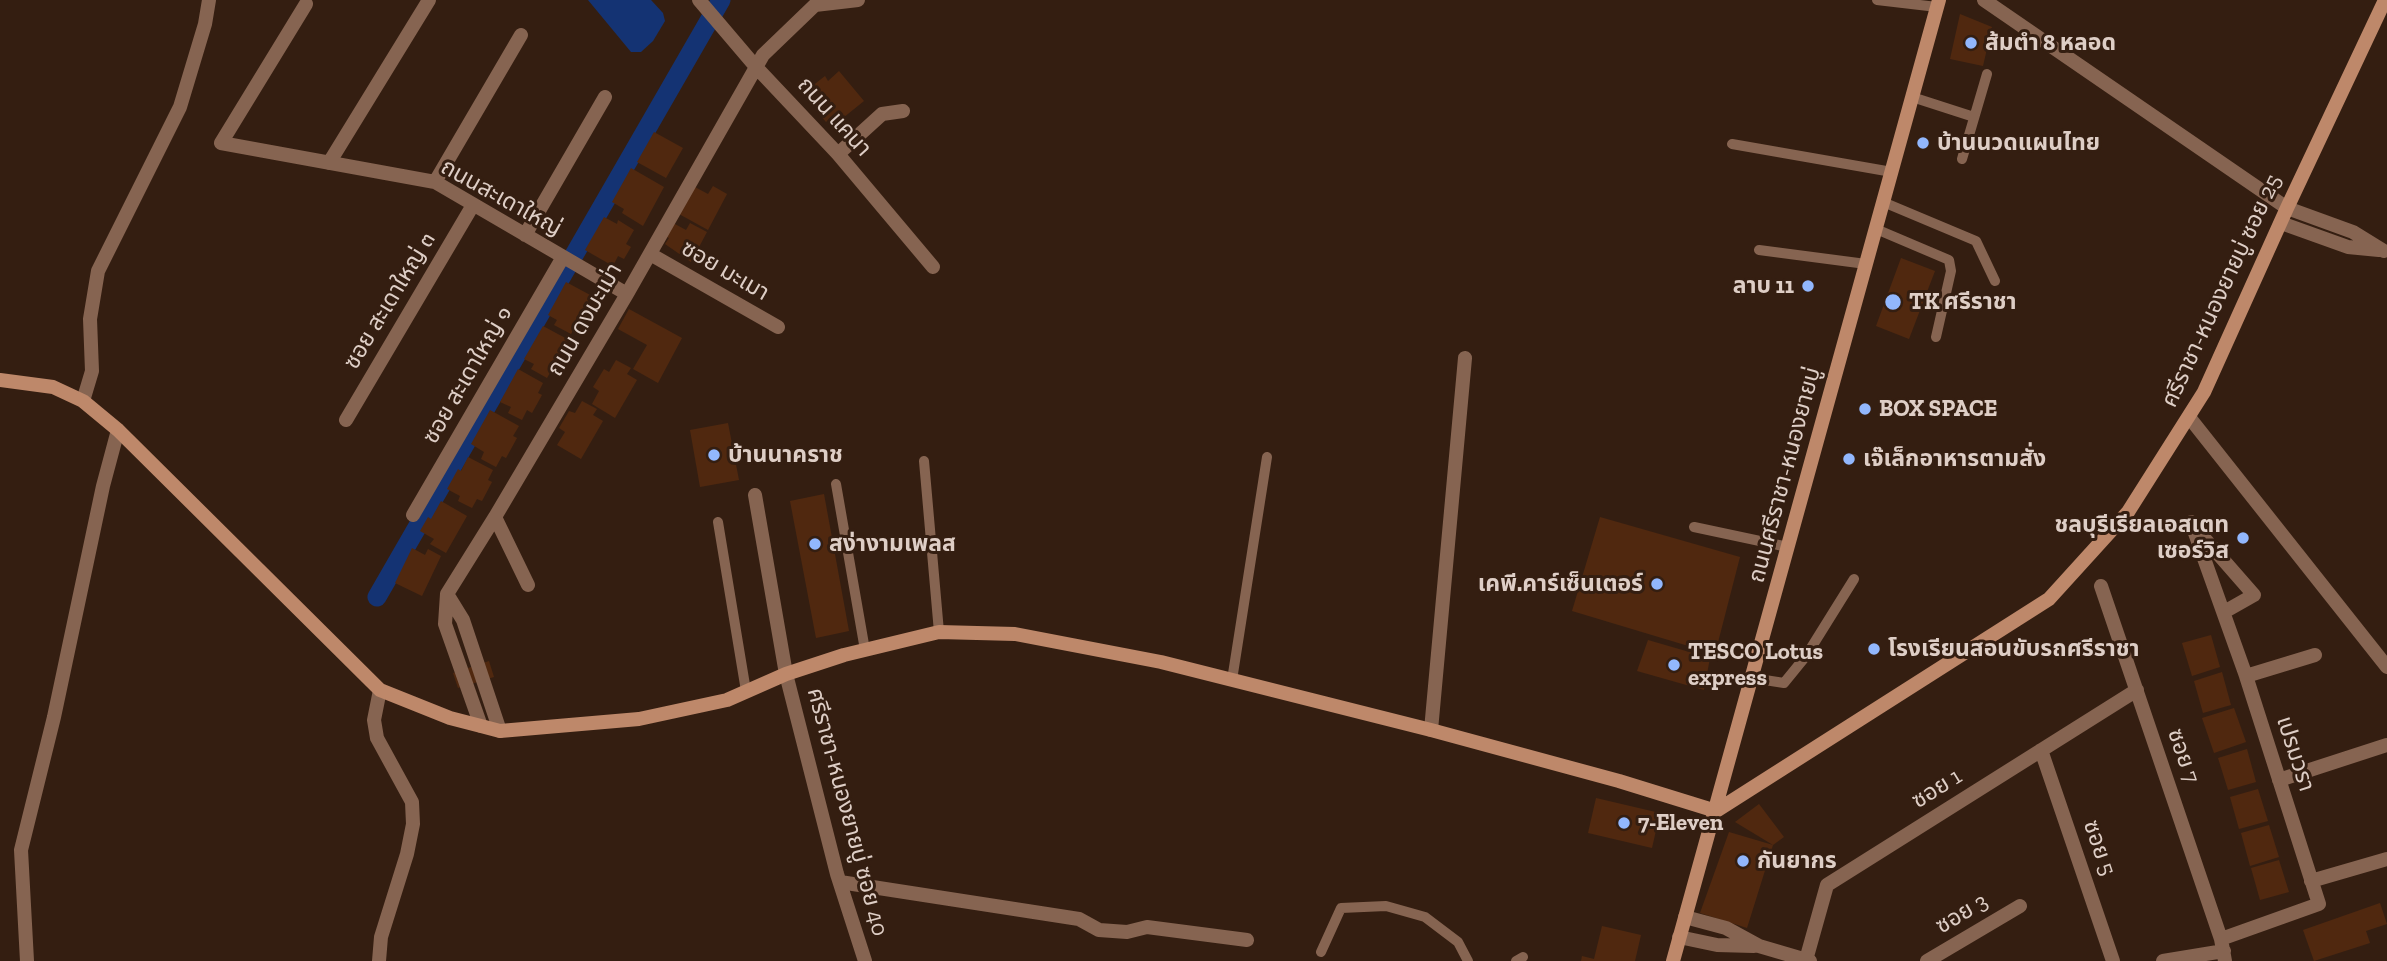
<!DOCTYPE html>
<html>
<head>
<meta charset="utf-8">
<style>
  body { margin:0 }
  canvas { display:block; background:#341e11 }
</style>
</head>
<body>
<canvas width="2387" height="961"></canvas>
<script>
const g = document.querySelector('canvas').getContext('2d');
g.lineJoin = 'round';
function fill(path, color) {
  g.fillStyle = color;
  g.fill(path, 'evenodd');
}
function poly(rows) {
  const path = new Path2D();
  for (const r of rows) {
    path.moveTo(r[0], r[1]);
    for (let i = 2; i < r.length; i += 2) path.lineTo(r[i], r[i + 1]);
  }
  return path;
}
function stroke(path, color, width, dash) {
  g.strokeStyle = color;
  g.lineWidth = width;
  g.lineCap = dash ? 'butt' : 'round';
  g.setLineDash(dash || []);
  g.stroke(path);
}
function write(font, color, halo, rows, align = 'center') {
  g.font = font + ' "Zilla Slab","Noto Sans Thai",serif';
  g.lineWidth = 6;
  g.setLineDash([]);
  g.textBaseline = 'middle';
  g.strokeStyle = halo;
  g.fillStyle = color;
  for (const [text, x, y, turn = 0] of rows) {
    g.save();
    g.translate(x, y);
    g.rotate((+turn || 0) * Math.PI / 180);
    g.textAlign = isNaN(turn) ? turn : align;
    if (halo) g.strokeText(text, 0, 0);
    g.fillText(text, 0, 0);
    g.restore();
  }
}
fill(poly([
  [588,0,651,0,663,13,665,21,653,41,641,52,631,52]
]), '#143373');
stroke(poly([
  [377,597,721,0]
]), '#143373', 19);
fill(poly([
  [1960,14,1992,27,1983,66,1950,59],
  [839,71,864,101,833,126,828,120,826,122,815,109,823,101,811,87,825,76,828,81],
  [654,132,683,148,666,178,637,162],
  [631,168,664,187,643,226,622,213,624,209,612,202],
  [693,186,708,194,713,186,727,194,708,230,679,214],
  [604,217,617,224,618,220,634,230,626,244,631,247,624,259,618,256,613,266,585,250],
  [673,223,686,230,690,223,707,232,691,262,665,244,669,238,665,236],
  [1901,258,1935,271,1909,339,1876,326],
  [566,282,592,296,586,307,591,310,583,325,578,322,571,334,554,325,557,320,548,315],
  [629,309,682,338,658,383,633,369,647,345,618,329],
  [543,326,569,340,563,351,568,354,560,369,554,366,547,378,531,369,534,364,524,359],
  [616,360,631,368,627,374,637,380,615,418,592,404,599,391,593,387,604,369,609,372],
  [518,369,543,383,538,393,542,395,532,413,527,410,522,420,508,413,511,407,500,402],
  [582,401,597,409,593,415,603,421,581,459,557,445,565,432,559,428,569,411,575,413],
  [490,410,519,426,513,436,517,438,506,458,502,456,496,467,481,459,484,452,471,444],
  [728,423,739,480,700,487,690,430],
  [468,457,493,470,488,480,492,482,482,501,477,499,472,508,458,501,460,496,447,489,458,469,461,471],
  [824,494,849,631,816,638,790,501],
  [441,501,467,516,446,553,430,544,434,539,420,531,428,517,431,519],
  [1600,517,1740,557,1715,654,1572,611],
  [412,548,425,555,428,549,441,556,422,596,395,583],
  [2211,635,2220,667,2192,676,2182,643],
  [1648,640,1710,658,1704,690,1637,671],
  [489,661,494,677,458,688,453,673],
  [2222,672,2231,705,2203,713,2194,681],
  [2234,708,2246,742,2214,753,2202,718],
  [2247,749,2256,782,2228,790,2218,758],
  [2258,789,2268,821,2239,829,2230,797],
  [1596,798,1660,813,1652,848,1588,833],
  [1759,804,1784,837,1773,845,1747,928,1700,913,1729,832,1773,845,1735,822],
  [2269,825,2279,857,2250,866,2241,833],
  [2279,860,2289,892,2260,900,2251,868],
  [2380,903,2387,924,2366,931,2370,943,2314,961,2303,930],
  [1602,926,1641,935,1635,961,1581,961,1582,956,1594,959]
]), '#50280f');
stroke(poly([
  [1877,0,1937,7],
  [1912,97,1974,117],
  [1732,144,1892,172],
  [1962,159,1987,74],
  [1883,202,1976,241,1995,281],
  [1876,229,1949,260,1951,271,1936,337],
  [1759,250,1866,264],
  [924,461,939,632],
  [836,484,865,650],
  [718,522,746,691],
  [1694,527,1788,547],
  [1752,678,1784,683,1806,656,1854,579],
  [1232,680,1267,457],
  [1321,952,1341,908,1386,906,1425,917,1458,942,1468,961],
  [1516,961,1523,957]
]), '#866451', 10);
stroke(poly([
  [699,0,756,67,838,154,933,267],
  [1984,0,2287,208,2353,232,2384,251],
  [306,4,221,143,435,182,627,294],
  [838,154,882,114,903,111],
  [329,163,429,0],
  [435,182,521,35],
  [2281,223,2348,247,2379,250],
  [525,235,605,97],
  [650,254,778,327],
  [83,401,92,371,90,319,98,271,180,107,205,24,209,0],
  [2189,417,2387,667],
  [346,420,473,205],
  [755,495,786,674,837,874,865,961],
  [413,515,563,257],
  [495,517,528,585],
  [2191,522,2246,676,2319,904,2221,939],
  [2198,531,2254,595,2224,612],
  [2101,586,2221,939,2225,961],
  [447,594,463,620,500,731],
  [2246,676,2315,655],
  [481,726,445,624,447,594,495,517,627,294,763,55,815,5,858,0],
  [1431,730,1465,358],
  [2041,750,2113,961],
  [2279,780,2387,745],
  [2311,881,2387,859],
  [840,882,1079,919,1099,930,1127,932,1147,927,1247,940],
  [1685,917,1726,928,1759,946,1810,961],
  [1679,937,1717,945,1754,946],
  [1806,960,1827,885,2137,690],
  [27,961,21,850,54,717,103,486,118,430],
  [379,961,381,937,407,854,413,824,412,802,377,738,374,720,380,690],
  [1927,961,2020,906],
  [2163,961,2224,951]
]), '#866451', 14);
stroke(poly([
  [0,380,53,387,83,401,118,430,380,690,450,718,481,726,500,731,639,719,727,700,786,674,844,655,939,632,1015,634,1161,662,1431,730,1619,781,1716,811,2049,599,2128,512,2204,392,2287,208,2385,0],
  [1673,961,1939,0]
]), '#be886a', 14);
for (const [x, y, r, color] of [
  [1971,43,7,"#92b7fd"],
  [1923,143,7,"#92b7fd"],
  [1808,286,7,"#92b7fd"],
  [1893,302,9,"#92b7fd"],
  [1865,409,7,"#92b7fd"],
  [714,455,7,"#92b7fd"],
  [1849,459,7,"#92b7fd"],
  [2243,538,7,"#92b7fd"],
  [815,544,7,"#92b7fd"],
  [1657,584,7,"#92b7fd"],
  [1874,649,7,"#92b7fd"],
  [1674,665,7,"#92b7fd"],
  [1624,823,7,"#92b7fd"],
  [1743,861,7,"#92b7fd"]
]) {
  const dot = new Path2D();
  dot.arc(x, y, r, 0, 2 * Math.PI);
  g.fillStyle = color;
  g.fill(dot);
  stroke(dot, '#341e11', 2.5);
}
write('bold 23px', '#decec6', '#341e11', [
  ["ส้มตำ 8 หลอด",1985,43],
  ["บ้านนวดแผนไทย",1937,143],
  ["ลาบ 11",1794,286,"right"],
  ["TK ศรีราชา",1909,302],
  ["BOX SPACE",1879,409],
  ["บ้านนาคราช",728,455],
  ["เจ๊เล็กอาหารตามสั่ง",1863,459],
  ["ชลบุรีเรียลเอสเตท",2229,525,"right"],
  ["เซอร์วิส",2229,551,"right"],
  ["สง่างามเพลส",829,544],
  ["เคพี.คาร์เซ็นเตอร์",1643,584,"right"],
  ["โรงเรียนสอนขับรถศรีราชา",1888,649],
  ["TESCO Lotus",1688,652],
  ["express",1688,678],
  ["7-Eleven",1638,823],
  ["กันยากร",1757,861]
], 'left');
write('23px', '#decec6', '#341e11', [
  ["ถนน แคนา",834,117,48],
  ["ถนนสะเดาใหญ่",501,198,29],
  ["ซอย มะเมา",725,271,30],
  ["ศรีราชา-หนองยายบู่ ซอย 25",2222,291,-65],
  ["ซอย สะเดาใหญ่ ๓",390,301,-59],
  ["ถนน ดงมะเม่า",585,320,-60],
  ["ซอย สะเดาใหญ่ ๑",468,375,-60],
  ["ถนนศรีราชา-หนองยายบู่",1785,475,-75],
  ["เปรมวรา",2295,754,72],
  ["ซอย 7",2183,756,71],
  ["ซอย 1",1937,789,-32],
  ["ศรีราชา-หนองยายบู่ ซอย 40",847,812,75],
  ["ซอย 5",2099,848,71],
  ["ซอย 3",1962,914,-31]
]);
</script>
</body>
</html>
